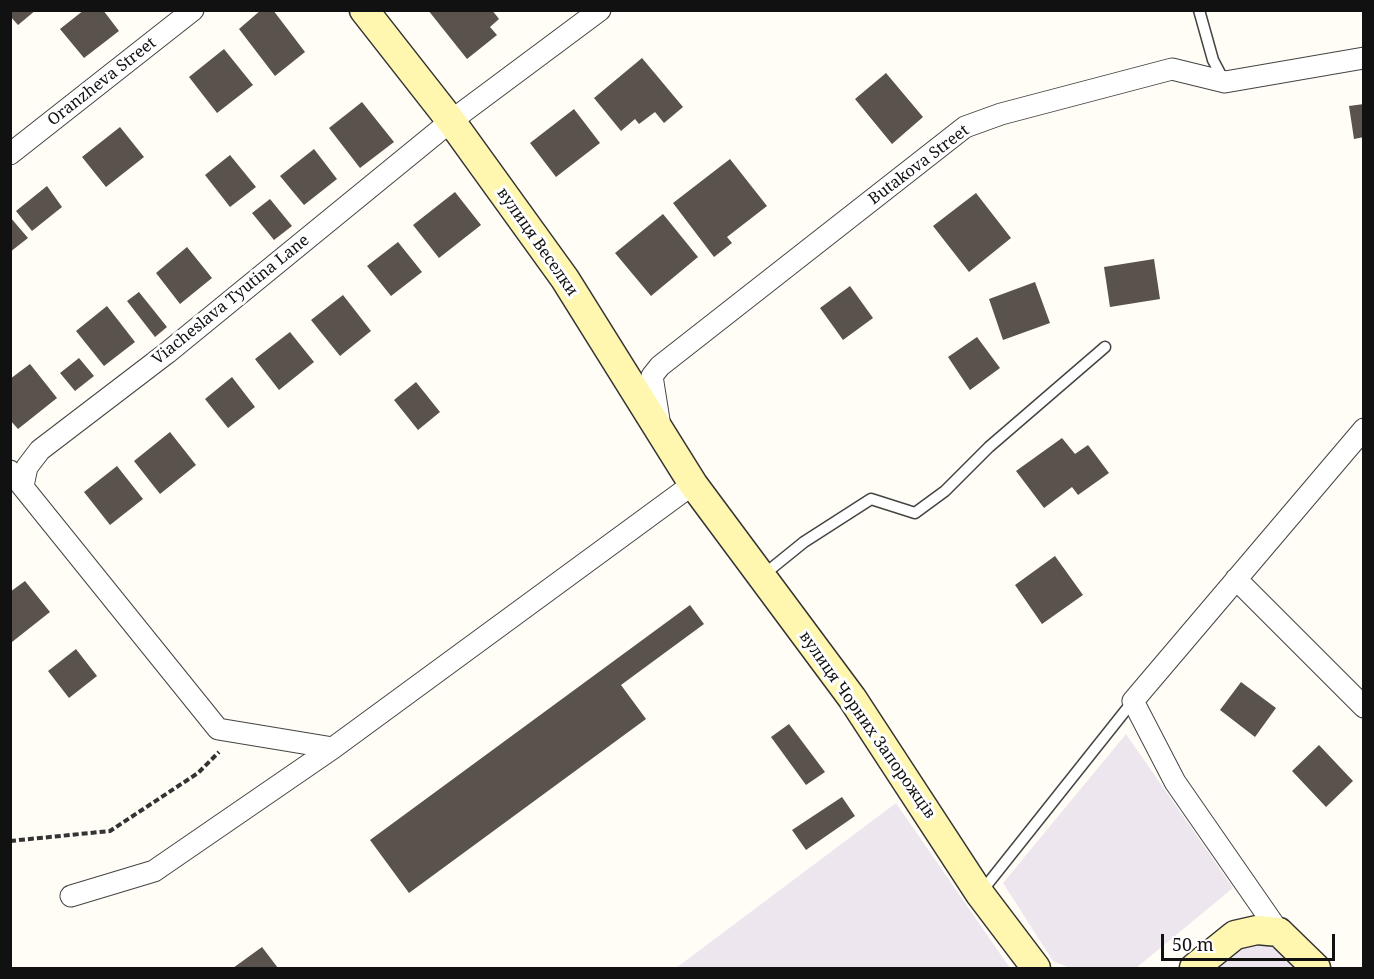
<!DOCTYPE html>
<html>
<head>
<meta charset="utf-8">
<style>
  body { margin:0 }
  #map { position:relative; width:1374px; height:979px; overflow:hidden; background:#fffdf5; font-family:"Noto Serif",serif }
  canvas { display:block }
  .frame { position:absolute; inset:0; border:12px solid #111; pointer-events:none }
  .scale { position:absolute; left:1161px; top:934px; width:174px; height:27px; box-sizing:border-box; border:3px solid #111; border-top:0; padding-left:8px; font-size:18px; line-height:21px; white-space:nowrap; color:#111; -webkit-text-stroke:4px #fff; paint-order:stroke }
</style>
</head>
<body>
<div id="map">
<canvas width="1374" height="979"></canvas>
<div class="frame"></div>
<div class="scale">50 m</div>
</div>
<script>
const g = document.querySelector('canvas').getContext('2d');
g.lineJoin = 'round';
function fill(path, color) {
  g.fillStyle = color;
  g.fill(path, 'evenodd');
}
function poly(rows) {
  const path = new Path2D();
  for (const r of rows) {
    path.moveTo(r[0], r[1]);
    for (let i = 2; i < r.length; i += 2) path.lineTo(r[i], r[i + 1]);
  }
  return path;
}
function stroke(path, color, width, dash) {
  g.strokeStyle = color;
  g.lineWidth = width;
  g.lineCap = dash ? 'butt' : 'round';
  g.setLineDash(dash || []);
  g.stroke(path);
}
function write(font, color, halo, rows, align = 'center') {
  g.font = font + ' "Noto Serif",serif';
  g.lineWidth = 6;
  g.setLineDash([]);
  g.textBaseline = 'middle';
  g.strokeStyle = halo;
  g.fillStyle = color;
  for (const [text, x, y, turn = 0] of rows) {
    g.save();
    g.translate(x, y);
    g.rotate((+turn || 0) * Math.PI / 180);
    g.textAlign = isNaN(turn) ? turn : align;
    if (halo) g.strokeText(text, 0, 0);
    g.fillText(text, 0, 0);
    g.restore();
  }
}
fill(poly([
  [1126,734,1233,888,1136,968,1070,968,1053,961,1003,883],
  [896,803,1010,968,676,968],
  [1277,939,1299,968,1213,968,1247,943]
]), '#eee6ef');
fill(poly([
  [10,10,36,10,18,25,10,16],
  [84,10,103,10,119,31,84,58,60,29],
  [261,10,273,10,305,52,275,76,239,29],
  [428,10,492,10,499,19,490,27,497,35,467,59],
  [224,49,253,85,217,113,189,77],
  [642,58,683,107,664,123,655,112,639,124,635,119,621,131,594,98],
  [886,73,923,117,892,144,855,99],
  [362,102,394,142,360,168,329,128],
  [1364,104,1364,137,1354,139,1349,106],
  [574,109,600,143,556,177,530,143],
  [120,127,144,157,106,187,82,157],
  [314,149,337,179,304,205,280,176],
  [230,155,256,187,230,207,205,175],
  [730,159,767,206,727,237,732,243,714,257,673,203],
  [47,186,62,207,32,231,16,211],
  [455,192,481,225,439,258,413,225],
  [976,193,1011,238,969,272,933,226],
  [270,199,292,226,274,240,252,213],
  [663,214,698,257,651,296,615,253],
  [10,217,28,238,10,252],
  [398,242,422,272,391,296,367,266],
  [187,247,212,278,180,304,156,273],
  [1154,259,1160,299,1110,307,1104,267],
  [1035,282,1050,323,1003,340,989,299],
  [850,286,873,318,843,340,820,308],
  [139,292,167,327,155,337,127,301],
  [343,295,371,331,340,356,311,320],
  [107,306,135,342,104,366,76,331],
  [290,332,314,362,279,390,255,359],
  [977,337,1000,368,970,390,948,357],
  [79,358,94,376,75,391,60,373],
  [30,364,57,398,18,429,10,420,10,379],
  [232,377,255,407,228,428,205,399],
  [416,382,440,412,418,430,394,400],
  [170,432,196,465,160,494,134,461],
  [1062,438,1075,454,1088,445,1109,473,1078,495,1072,487,1044,508,1016,471],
  [117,466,143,499,110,525,84,492],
  [1055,556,1083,595,1042,624,1015,585],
  [25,581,50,612,12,642,10,592],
  [690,605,704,624,621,685,646,719,409,893,370,840],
  [76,649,97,676,69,698,48,671],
  [1241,682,1276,708,1255,737,1220,710],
  [789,724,825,772,806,785,771,737],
  [1319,745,1353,781,1326,807,1292,771],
  [842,797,855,816,806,850,792,830],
  [262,947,278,968,233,968]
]), '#5a524d');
const lane = poly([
  [1199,10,1213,60,1224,81],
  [762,576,804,542,871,499,915,513,945,491,989,447,1105,347],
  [982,891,1133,701]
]);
const street = poly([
  [10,154,193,10],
  [659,420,652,376,660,366,965,127,1001,114,1172,69,1225,82,1364,58],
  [10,471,218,729,333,748],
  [23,486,27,467,40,450,167,353,451,121,600,10],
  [1236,579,1364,707],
  [71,896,154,871,333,748,693,484],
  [1279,932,1175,782,1133,701,1364,429]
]);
const secondary = poly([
  [364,10,451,121,565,279,693,484,852,698,980,894,1036,968],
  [1194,968,1235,935,1257,930,1279,932,1316,968]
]);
stroke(lane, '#444', 13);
stroke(street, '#444', 23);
stroke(secondary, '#333', 31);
stroke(poly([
  [10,841,110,831,198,773,219,752]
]), '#333', 4, [6, 3]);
stroke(lane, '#fff', 10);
stroke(street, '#fff', 21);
stroke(secondary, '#fff6b0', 28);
write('16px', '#111', '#fff', [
  ["Oranzheva Street",102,82,-38],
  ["Butakova Street",919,165,-37],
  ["вулиця Веселки",537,242,55],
  ["Viacheslava Tyutina Lane",231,300,-39],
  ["вулиця Чорних Запорожців",867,725,55]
]);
</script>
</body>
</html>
